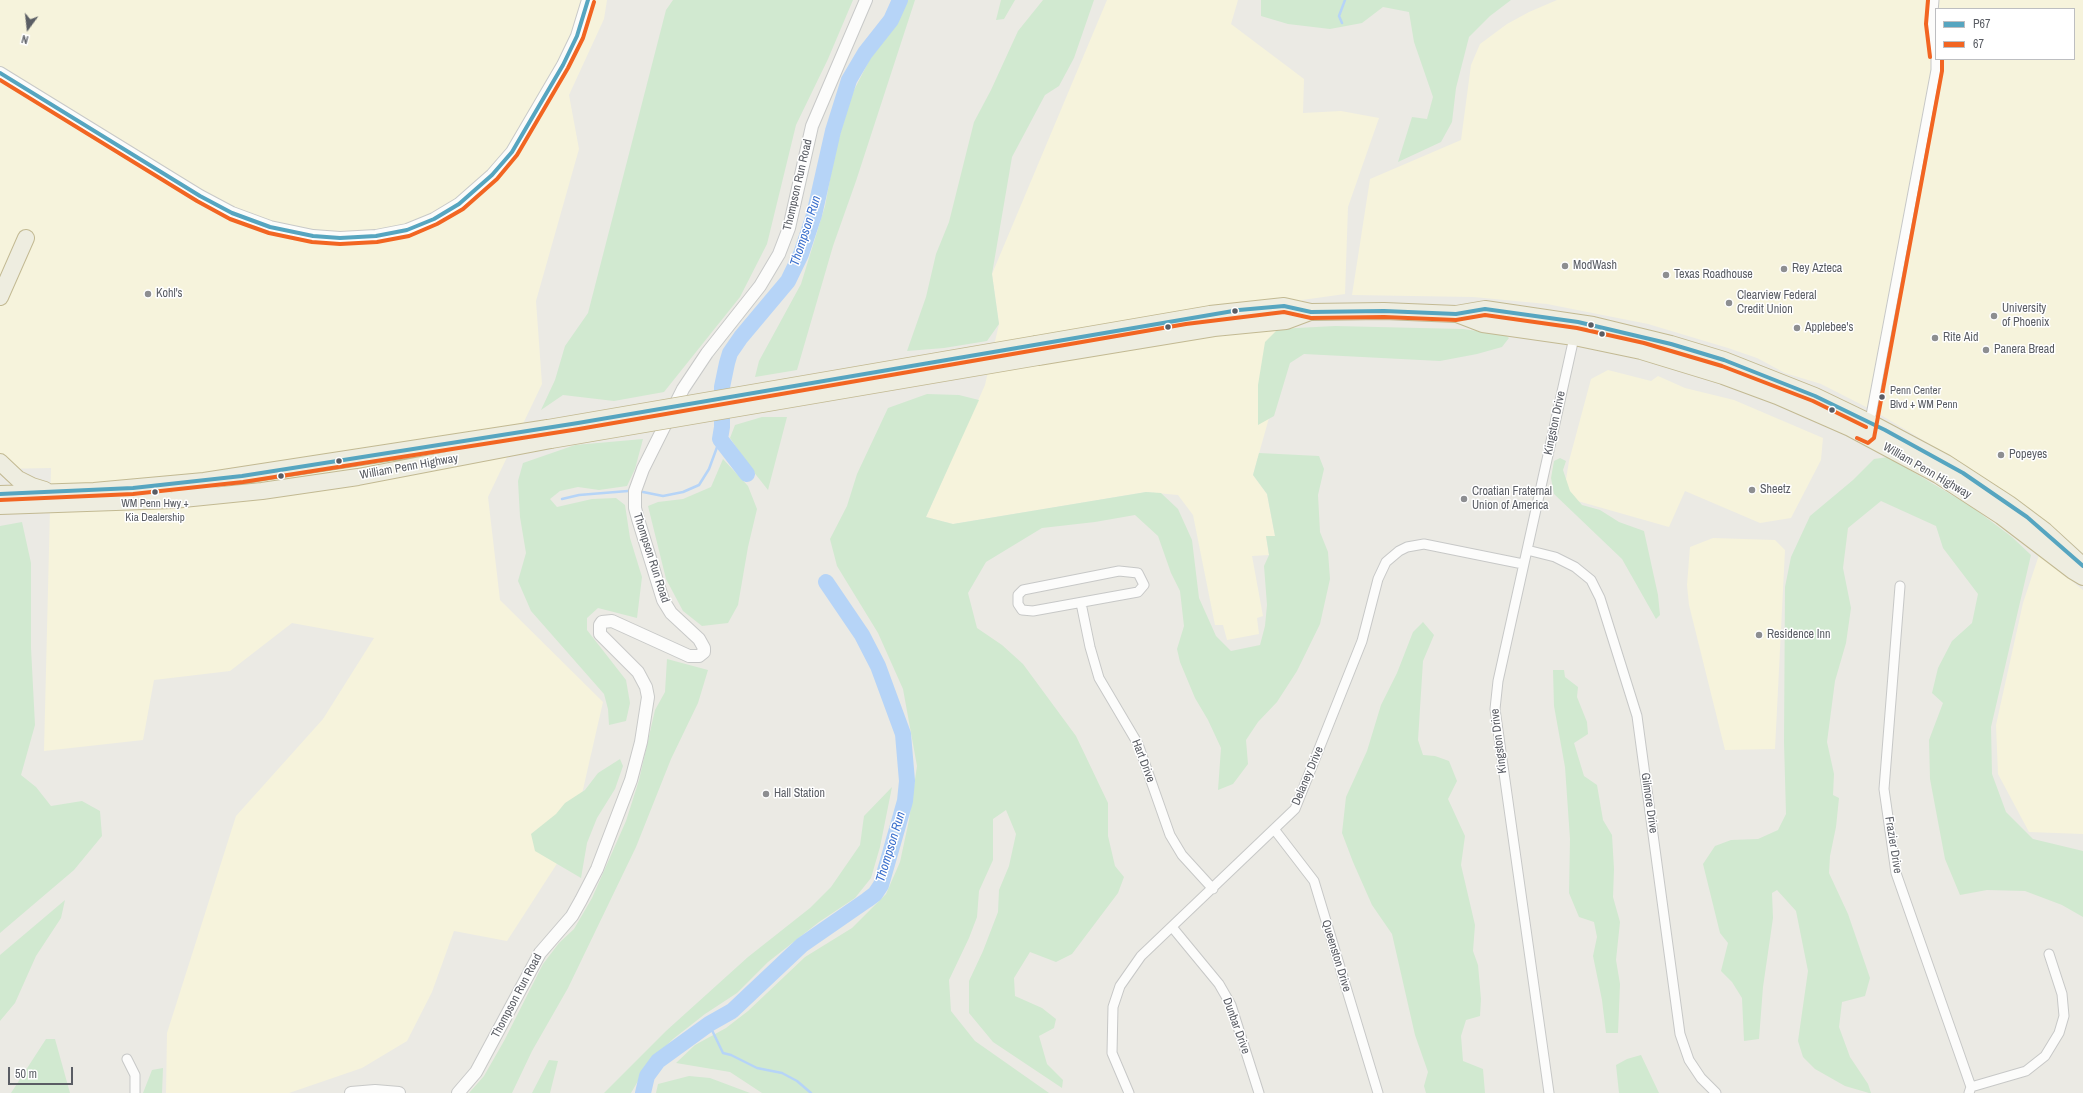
<!DOCTYPE html>
<html>
<head>
<meta charset="utf-8">
<style>
  body { margin:0 }
  #map { position:relative; width:2083px; height:1093px; overflow:hidden; background:#ebeae4; font-family:"Archivo Narrow",sans-serif }
  canvas { display:block }
  .legend { position:absolute; left:1935px; top:8px; width:140px; height:52px; box-sizing:border-box; background:#fff; border:1px solid #bdbec1; margin:0; padding:5px 7px; list-style:none; font-size:12px; color:#5a5d64 }
  .legend li { display:flex; align-items:center; gap:8px; height:20px }
  .legend b { width:20px; border:1px solid #bdbec1 }
  .north { position:absolute; left:8px; top:8px; width:40px; height:40px; -webkit-text-stroke:3px #fff; paint-order:stroke; rotate:195deg; font-size:11px; font-weight:700; line-height:16px; text-align:center; color:#5a5d64 }
  .north::after { content:''; display:block; margin:auto; width:14px; height:18px; background:#5a5d64; clip-path:polygon(50% 0,100% 100%,50% 72%,0 100%) }
  .scale { position:absolute; left:8px; top:1067px; width:65px; height:18px; box-sizing:border-box; border:2px solid #5a5d64; border-top:0; padding-left:5px; font-size:12px; line-height:14px; white-space:nowrap; color:#5a5d64; -webkit-text-stroke:3px #fff; paint-order:stroke }
</style>
</head>
<body>
<div id="map">
<canvas width="2083" height="1093"></canvas>
<ul class="legend">
<li><b style="height:5px;background:#56a5c0"></b>P67</li>
<li><b style="height:5px;background:#f26522"></b>67</li>
</ul>
<div class="north">N</div>
<div class="scale">50 m</div>
</div>
<script>
const g = document.querySelector('canvas').getContext('2d');
g.lineJoin = 'round';
function fill(path, color) {
  g.fillStyle = color;
  g.fill(path, 'evenodd');
}
function poly(rows) {
  const path = new Path2D();
  for (const r of rows) {
    path.moveTo(r[0], r[1]);
    for (let i = 2; i < r.length; i += 2) path.lineTo(r[i], r[i + 1]);
  }
  return path;
}
function stroke(path, color, width, dash) {
  g.strokeStyle = color;
  g.lineWidth = width;
  g.lineCap = dash ? 'butt' : 'round';
  g.setLineDash(dash || []);
  g.stroke(path);
}
function write(font, color, halo, rows, align = 'center') {
  g.font = font + ' "Archivo Narrow",sans-serif';
  g.lineWidth = 3;
  g.setLineDash([]);
  g.textBaseline = 'middle';
  g.strokeStyle = halo;
  g.fillStyle = color;
  for (const [text, x, y, turn = 0] of rows) {
    g.save();
    g.translate(x, y);
    g.rotate((+turn || 0) * Math.PI / 180);
    g.textAlign = isNaN(turn) ? turn : align;
    if (halo) g.strokeText(text, 0, 0);
    g.fillText(text, 0, 0);
    g.restore();
  }
}
fill(poly([
  [0,0,607,0,604,19,569,95,579,149,536,301,542,384,488,497,500,600,603,702,571,842,507,941,454,931,432,992,407,1041,362,1068,289,1093,166,1093,167,1033,236,816,323,719,374,638,292,623,230,671,154,680,143,740,44,751,51,468,0,469],
  [1107,0,1238,0,1231,24,1304,79,1303,113,1341,111,1379,118,1348,207,1345,294,1302,300,1253,475,1267,494,1275,536,1266,536,1269,555,1252,556,1263,616,1257,618,1259,634,1227,640,1223,625,1215,625,1193,515,1178,495,1146,492,953,524,926,517,985,385,999,324,992,274],
  [1557,0,2083,0,2083,553,2050,524,2014,497,1950,456,1874,411,1821,384,1785,373,1757,358,1728,348,1648,324,1547,304,1473,297,1352,295,1370,179,1461,140,1471,65,1480,44,1507,24,1529,12],
  [1936,9,2074,9,2074,59,1936,59],
  [1608,370,1651,381,1658,376,1685,388,1734,400,1823,438,1821,460,1791,518,1760,523,1685,491,1669,527,1567,498,1564,492,1569,461,1591,379],
  [1713,538,1775,540,1785,550,1775,749,1725,750,1689,605,1687,585,1690,547],
  [2039,555,2083,590,2083,834,2029,832,1998,774,1996,725,2023,603]
]), '#f6f3dc');
fill(poly([
  [673,0,853,0,828,59,796,125,767,244,740,297,664,392,614,401,563,395,541,410,555,380,565,346,588,313,666,10],
  [905,0,915,0,856,181,833,246,797,370,755,377,759,361,801,284,825,206,835,152,851,96,871,57,895,26],
  [1001,0,1015,0,1004,19,996,20],
  [1043,0,1094,0,1074,58,1059,86,1045,95,1012,157,992,274,999,324,987,341,944,348,907,351,926,297,936,254,949,222,974,122,991,90,1018,31],
  [1261,0,1511,0,1490,16,1469,37,1456,88,1452,122,1441,142,1398,162,1412,117,1427,119,1433,97,1414,42,1409,12,1383,7,1362,23,1330,29,1288,24,1261,16],
  [1335,326,1463,329,1505,335,1509,338,1502,347,1477,354,1440,361,1304,354,1290,363,1274,416,1258,425,1258,385,1265,342,1278,329],
  [927,394,959,395,979,400,926,517,953,524,1146,492,1161,493,1178,509,1192,540,1199,598,1216,636,1231,651,1260,645,1265,626,1267,605,1264,566,1269,555,1266,536,1275,536,1267,494,1253,475,1259,453,1319,456,1324,469,1318,495,1320,532,1328,552,1330,579,1320,624,1297,671,1277,702,1258,722,1246,740,1248,764,1233,784,1218,790,1221,748,1208,720,1195,698,1180,662,1177,649,1184,626,1180,591,1171,573,1158,536,1135,515,1095,522,1042,528,986,562,968,593,977,628,1002,645,1023,664,1076,736,1108,803,1108,836,1115,866,1124,877,1118,893,1072,954,1056,962,1030,952,1014,978,1015,996,1042,1008,1056,1019,1054,1028,1039,1036,1047,1064,1063,1080,1062,1088,993,1042,969,1013,969,981,983,951,998,912,999,890,1009,866,1016,834,1006,810,993,819,993,860,979,891,977,917,969,938,949,980,951,1011,975,1041,1049,1093,762,1093,730,1072,676,1063,695,1045,726,1028,748,1011,805,957,852,928,886,894,900,862,909,820,917,766,903,689,878,633,837,566,830,539,847,506,857,474,888,408],
  [762,417,787,417,768,490,749,466,730,438,735,425],
  [643,439,635,469,627,486,599,490,578,487,560,491,550,499,557,507,592,499,616,498,625,505,630,538,642,577,637,618,598,608,587,618,587,630,626,680,630,703,626,721,609,725,608,709,604,694,531,611,518,581,526,553,520,517,518,481,523,463,575,445],
  [1888,457,1972,507,2012,537,2031,555,1991,727,1992,774,2006,812,2033,839,2083,851,2083,917,2062,905,2025,891,1987,890,1960,895,1945,859,1930,779,1929,740,1943,703,1932,693,1938,668,1952,641,1972,623,1978,594,1943,548,1936,526,1881,501,1848,528,1843,568,1851,608,1846,643,1835,681,1827,742,1834,774,1833,795,1839,798,1836,827,1830,856,1829,873,1848,914,1870,978,1865,996,1842,1002,1839,1027,1850,1057,1868,1084,1871,1093,1869,1093,1845,1086,1815,1069,1803,1057,1798,1041,1808,971,1796,911,1777,890,1772,893,1773,918,1763,987,1759,1039,1744,1041,1742,998,1732,982,1721,971,1728,943,1720,933,1703,864,1715,846,1731,840,1758,839,1778,830,1786,814,1784,742,1785,587,1791,557,1810,516,1853,480,1874,459],
  [1560,458,1566,461,1563,470,1570,491,1582,505,1600,510,1619,522,1644,531,1658,595,1660,615,1656,619,1622,559,1554,494,1551,478,1554,461],
  [723,459,748,486,757,509,748,547,738,605,728,623,702,626,683,611,666,579,648,506,658,502,683,499,711,487],
  [22,522,31,563,31,648,35,725,21,775,36,787,51,806,82,801,100,811,102,836,74,870,0,933,0,526],
  [1423,622,1434,635,1423,661,1418,740,1423,755,1435,756,1449,761,1457,781,1448,799,1465,836,1461,865,1475,925,1473,951,1478,965,1481,999,1480,1016,1466,1020,1461,1036,1463,1061,1483,1069,1485,1093,1426,1093,1424,1086,1428,1072,1415,1035,1392,934,1372,905,1353,862,1342,833,1346,797,1367,751,1381,705,1397,673,1413,632],
  [667,659,708,670,698,703,671,759,636,847,568,988,532,1051,512,1093,469,1093,484,1076,504,1041,543,964,559,943,574,929,592,898,626,821,639,780,655,710,665,692],
  [1553,670,1564,670,1565,677,1578,687,1577,697,1587,722,1588,734,1574,743,1584,776,1597,785,1603,820,1612,835,1614,869,1613,897,1620,922,1616,960,1620,984,1618,1033,1606,1033,1602,1000,1593,956,1597,937,1594,922,1579,917,1569,893,1570,839,1565,767,1554,706],
  [620,759,623,766,615,789,597,818,587,843,581,878,535,851,531,834,556,814,565,803,585,790,598,773],
  [892,787,880,847,871,878,855,898,819,922,768,962,737,993,705,1014,673,1039,648,1064,631,1093,604,1093,666,1031,748,957,810,908,831,887,860,845,864,816],
  [65,900,61,918,36,956,15,1003,0,1021,0,955],
  [46,1039,55,1039,70,1093,11,1093],
  [1641,1055,1659,1093,1619,1093,1616,1065,1627,1059],
  [549,1060,558,1061,550,1093,532,1093],
  [163,1068,162,1093,143,1093,152,1070],
  [689,1076,710,1078,750,1093,656,1093,658,1084]
]), '#d1e9d0');
stroke(poly([
  [1342,23,1339,16,1345,0],
  [643,492,663,496,683,492,699,485,709,469,720,439],
  [562,499,579,495,628,491],
  [709,1024,723,1053,731,1055,757,1068,782,1073,797,1081,811,1093]
]), '#b6d4f7', 2.5);
stroke(poly([
  [747,474,720,439,722,427,722,387,727,363,730,353,741,337,788,281,801,254,814,215,833,131,849,80,865,53,891,20,900,0],
  [643,1093,647,1076,658,1061,709,1024,732,1011,802,945,867,900,875,894,881,885,905,801,907,781,903,734,878,666,862,635,826,582]
]), '#b6d4f7', 16);
const street = poly([
  [1934,0,1932,24,1936,56],
  [1869,426,1936,70,1936,59],
  [1527,550,1555,557,1575,567,1591,580,1600,598,1637,716,1680,1034,1689,1060,1701,1078,1716,1093],
  [1119,571,1138,573,1144,585,1138,592,1033,611,1022,610,1018,604,1018,595,1023,590,1119,571],
  [1900,586,1884,789,1896,873,1971,1087,1969,1093],
  [1081,603,1090,647,1099,678,1138,744,1170,835,1182,855,1213,889],
  [1274,829,1314,881,1378,1093],
  [1172,927,1219,984,1231,1005,1259,1093],
  [127,1059,135,1075,135,1093],
  [1971,1087,2026,1071,2045,1056,2059,1033,2064,1016,2062,994,2049,954],
  [1129,1093,1112,1053,1113,1007,1120,986,1141,956,1295,809,1362,641,1378,579,1386,562,1399,551,1407,547,1424,544,1523,564],
  [1549,1093,1495,709,1498,681,1575,333]
]);
const secondary = poly([
  [0,73,200,196,232,213,270,227,313,236,340,238,376,236,407,230,434,219,459,204,492,175,512,152,563,65,577,36,588,0],
  [351,1093,375,1091,399,1093],
  [458,1093,476,1072,540,953,572,916,581,900,597,869,631,780,641,742,648,697,646,687,638,672,600,634,600,625,602,622,612,621,689,656,699,656,704,652,704,648,699,639,671,613,663,600,638,519,635,508,635,491,643,469,683,389,707,353,760,286,779,254,789,228,812,126,866,0]
]);
const highway = poly([
  [0,297,26,238],
  [1457,314,1483,324,1574,337,1641,351,1723,376,1777,396,1850,428,1938,475,2001,516,2073,571,2083,577],
  [1036,344,1210,314,1284,306,1311,312,1384,311,1456,314,1485,309,1593,325,1671,344,1724,360,1815,396,1869,422,1946,463,2009,504,2045,531,2083,566],
  [1038,357,1214,328,1286,321,1310,312],
  [0,462,18,479,32,486,45,490],
  [0,494,94,491,204,481,548,428],
  [0,506,173,500,262,491,358,477,551,440]
]);
stroke(street, '#c7c8c7', 11);
stroke(secondary, '#c8c9c8', 14);
stroke(highway, '#c2b992', 18);
stroke(street, '#fcfcfb', 9);
stroke(secondary, '#fcfcfb', 12);
stroke(highway, '#eeede0', 16);
const highwayBridge = poly([
  [548,428,1036,344],
  [551,440,1038,357]
]);
stroke(highwayBridge, '#c2b992', 18, []);
stroke(highwayBridge, '#eeede0', 16);
stroke(poly([
  [0,73,200,196,232,213,270,227,313,236,340,238,376,236,407,230,434,219,459,204,492,175,512,152,563,65,577,36,588,0],
  [0,494,133,488,242,476,578,423,1239,310,1284,306,1311,312,1384,311,1456,314,1485,309,1578,322,1671,344,1724,360,1815,396,1885,430,1963,473,2027,517,2083,566]
]), '#56a5c0', 4);
stroke(poly([
  [1928,0,1926,24,1930,57],
  [0,80,197,201,230,219,269,233,312,242,340,244,377,242,409,236,437,224,463,209,497,179,517,155,568,68,583,38,594,2],
  [1857,438,1868,443,1874,438,1942,71,1942,59],
  [0,500,133,494,243,482,579,429,1186,324,1284,312,1311,318,1384,317,1456,320,1485,315,1577,328,1644,343,1722,366,1813,401,1866,427]
]), '#f26522', 4);
for (const [x, y, r, color] of [
  [1565,266,4,"#8d8e91"],
  [1784,269,4,"#8d8e91"],
  [1666,275,4,"#8d8e91"],
  [148,294,4,"#8d8e91"],
  [1729,303,4,"#8d8e91"],
  [1235,311,3.5,"#5a5d64"],
  [1994,316,4,"#8d8e91"],
  [1591,325,3.5,"#5a5d64"],
  [1168,327,3.5,"#5a5d64"],
  [1797,328,4,"#8d8e91"],
  [1602,334,3.5,"#5a5d64"],
  [1935,338,4,"#8d8e91"],
  [1986,350,4,"#8d8e91"],
  [1882,397,3.5,"#5a5d64"],
  [1832,410,3.5,"#5a5d64"],
  [2001,455,4,"#8d8e91"],
  [339,461,3.5,"#5a5d64"],
  [281,476,3.5,"#5a5d64"],
  [1752,490,4,"#8d8e91"],
  [155,492,3.5,"#5a5d64"],
  [1464,499,4,"#8d8e91"],
  [1759,635,4,"#8d8e91"],
  [766,794,4,"#8d8e91"]
]) {
  const dot = new Path2D();
  dot.arc(x, y, r, 0, 2 * Math.PI);
  g.fillStyle = color;
  g.fill(dot);
  stroke(dot, '#fff', 1.5);
}
write('11px', '#5a5d64', '#fff', [
  ["Penn Center",1890,391],
  ["Blvd + WM Penn",1890,405],
  ["WM Penn Hwy +",155,504,"center"],
  ["Kia Dealership",155,518,"center"]
], 'left');
write('12px', '#5a5d64', '#fff', [
  ["Thompson Run Road",798,185,-77],
  ["Kingston Drive",1555,423,-78],
  ["William Penn Highway",409,467,-10],
  ["William Penn Highway",1927,471,30],
  ["Thompson Run Road",651,558,72],
  ["Kingston Drive",1499,741,-97],
  ["Hart Drive",1143,761,69],
  ["Delaney Drive",1308,776,-67],
  ["Gilmore Drive",1649,803,82],
  ["Frazier Drive",1893,845,81],
  ["Queenston Drive",1336,956,73],
  ["Thompson Run Road",517,996,-62],
  ["Dunbar Drive",1236,1026,70]
]);
write('12px', '#5a5d64', '#fff', [
  ["ModWash",1573,266],
  ["Rey Azteca",1792,269],
  ["Texas Roadhouse",1674,275],
  ["Kohl's",156,294],
  ["Clearview Federal",1737,296],
  ["Credit Union",1737,310],
  ["University",2002,309],
  ["of Phoenix",2002,323],
  ["Applebee's",1805,328],
  ["Rite Aid",1943,338],
  ["Panera Bread",1994,350],
  ["Popeyes",2009,455],
  ["Sheetz",1760,490],
  ["Croatian Fraternal",1472,492],
  ["Union of America",1472,506],
  ["Residence Inn",1767,635],
  ["Hall Station",774,794]
], 'left');
write('italic 13px', '#396fcd', '#fff', [
  ["Thompson Run",806,231,-72],
  ["Thompson Run",891,847,-73]
]);
</script>
</body>
</html>
